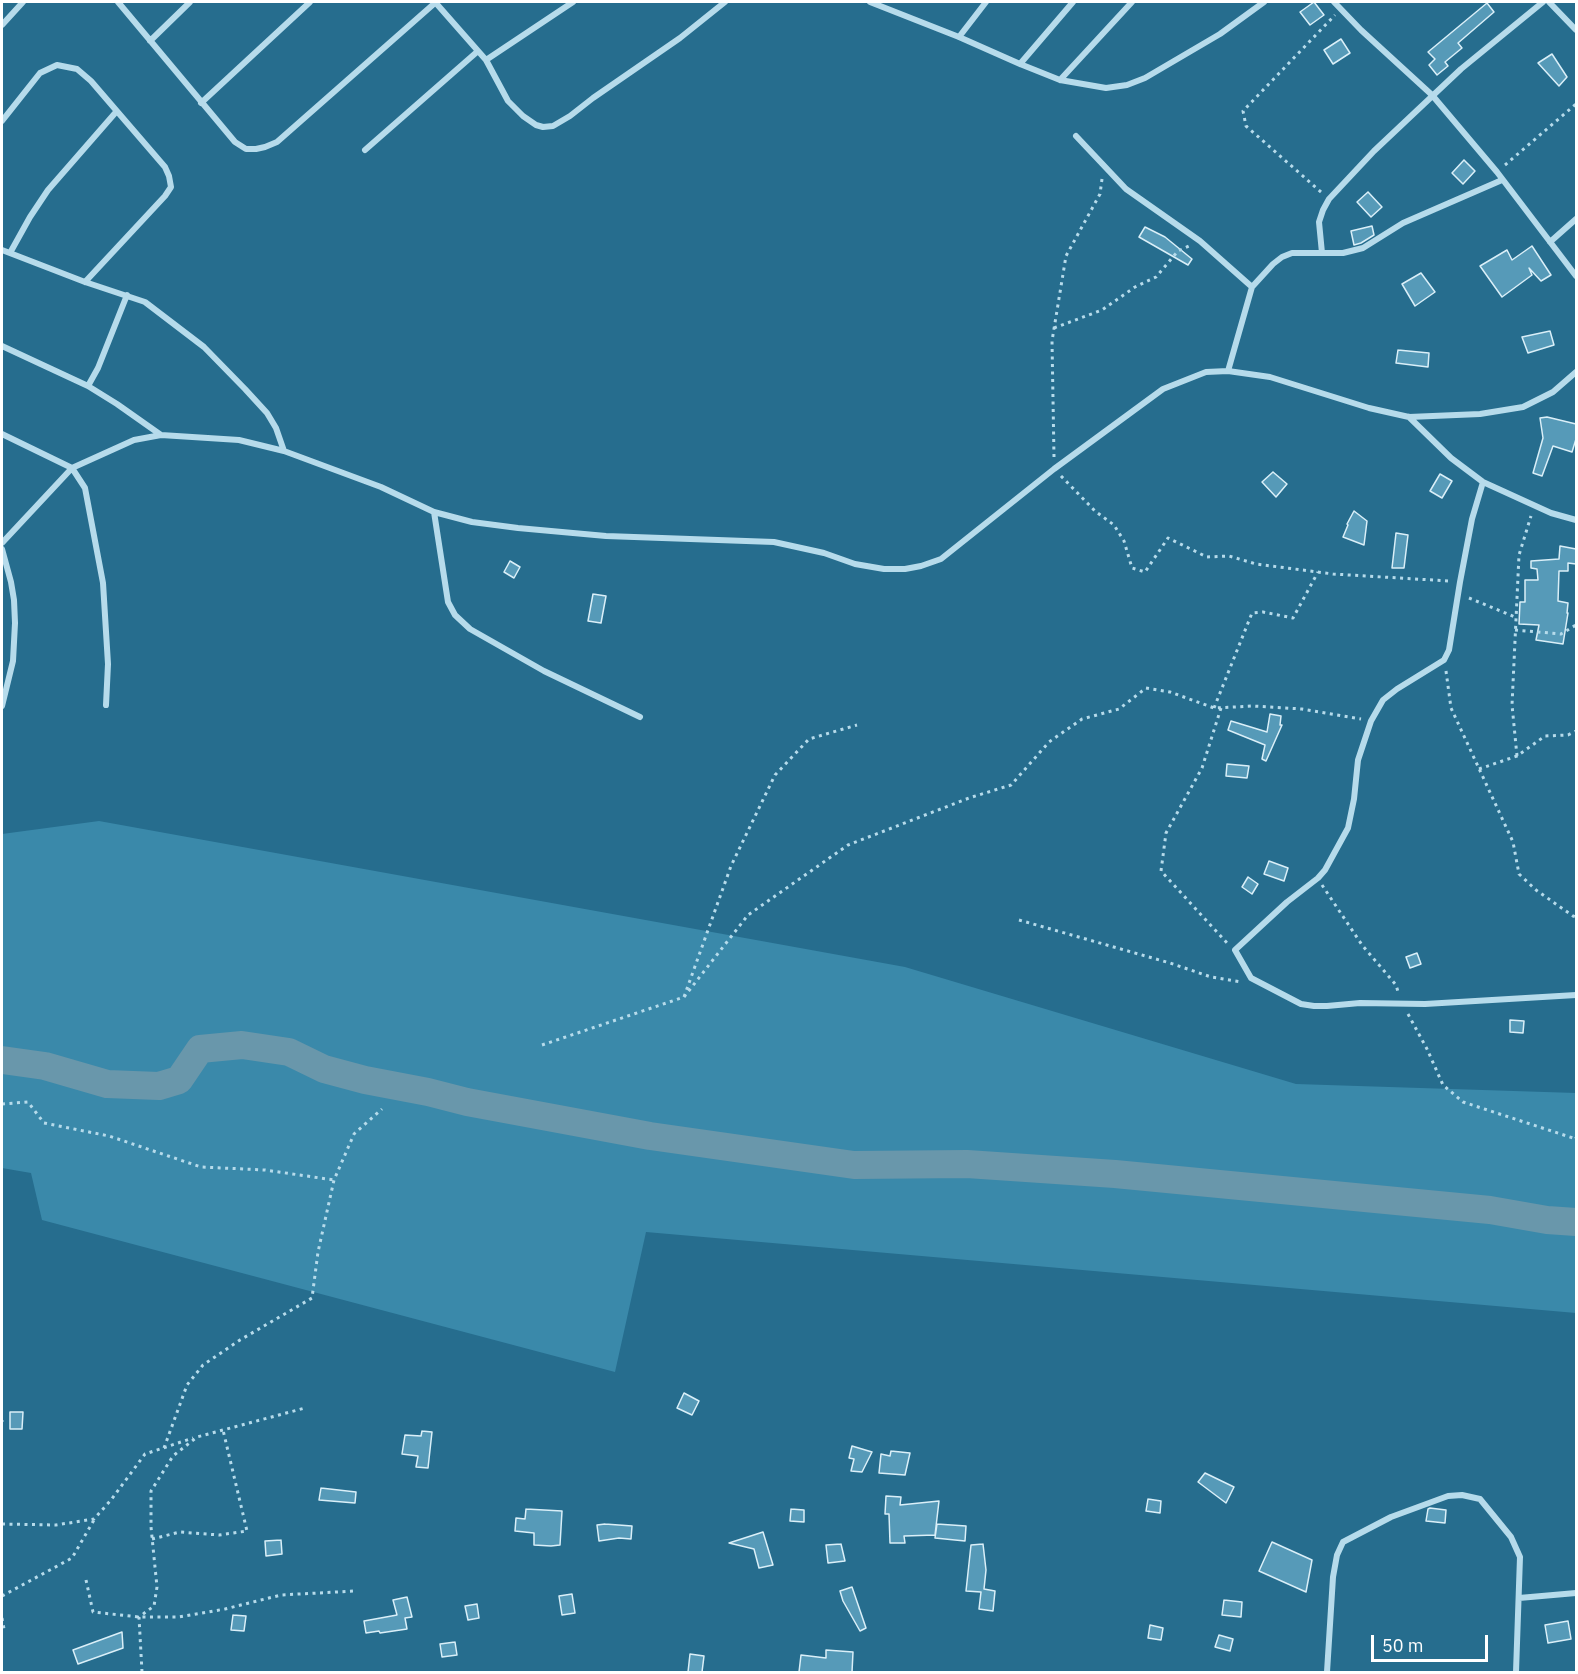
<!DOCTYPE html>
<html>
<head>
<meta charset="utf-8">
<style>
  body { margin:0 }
  #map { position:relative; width:1578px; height:1674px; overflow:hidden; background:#266d8e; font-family:"IBM Plex Sans",sans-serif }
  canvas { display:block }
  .frame { position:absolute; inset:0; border:3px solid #fff; pointer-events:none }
  .scale { position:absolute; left:1371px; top:1635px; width:117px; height:27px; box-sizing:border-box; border:3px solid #fff; border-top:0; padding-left:8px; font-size:18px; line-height:21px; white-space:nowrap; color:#fff; -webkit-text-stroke:4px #266d8e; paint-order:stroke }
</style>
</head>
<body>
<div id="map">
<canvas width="1578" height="1674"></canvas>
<div class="frame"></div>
<div class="scale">50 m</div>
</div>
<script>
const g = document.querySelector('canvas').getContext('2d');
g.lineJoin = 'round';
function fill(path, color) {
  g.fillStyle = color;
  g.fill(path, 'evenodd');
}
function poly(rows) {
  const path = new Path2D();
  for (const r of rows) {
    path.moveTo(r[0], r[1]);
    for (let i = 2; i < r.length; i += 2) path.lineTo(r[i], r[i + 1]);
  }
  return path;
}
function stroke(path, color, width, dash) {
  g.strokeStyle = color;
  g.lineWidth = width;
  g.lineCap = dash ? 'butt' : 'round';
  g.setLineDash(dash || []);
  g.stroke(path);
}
fill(poly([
  [99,821,905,967,1296,1084,1576,1093,1576,1313,646,1232,615,1372,42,1220,31,1173,2,1168,2,834]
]), '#3a89aa');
stroke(poly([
  [2,1060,45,1066,107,1084,159,1086,179,1080,200,1049,242,1045,289,1052,324,1069,365,1080,428,1092,467,1102,650,1136,854,1165,967,1164,1115,1174,1490,1210,1547,1220,1576,1222]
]), '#6997ab', 28);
const building = poly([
  [1314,2,1324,15,1310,25,1300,12,1314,2],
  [1487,3,1494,12,1458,43,1462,48,1445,62,1448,66,1437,75,1429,65,1435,59,1428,52,1487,3],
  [1341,39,1350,53,1333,64,1324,50,1341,39],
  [1552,54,1567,77,1559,86,1538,63,1552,54],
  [1464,160,1475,171,1463,184,1452,173,1464,160],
  [1368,192,1382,207,1371,217,1357,202,1368,192],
  [1372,226,1374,235,1361,243,1354,245,1351,231,1372,226],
  [1145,227,1165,237,1192,259,1188,265,1139,237,1145,227],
  [1532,246,1551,275,1541,281,1529,268,1532,275,1502,297,1480,266,1507,250,1512,260,1532,246],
  [1421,273,1435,292,1415,306,1402,284,1421,273],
  [1550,331,1554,345,1528,353,1522,337,1550,331],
  [1398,350,1429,353,1428,367,1396,363,1398,350],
  [1547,417,1576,424,1576,439,1572,452,1553,446,1542,476,1533,473,1543,438,1540,418,1547,417],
  [1273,472,1287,484,1276,497,1262,482,1273,472],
  [1440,474,1452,481,1442,498,1430,491,1440,474],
  [1354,511,1367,521,1364,545,1343,537,1348,525,1347,524,1354,511],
  [1396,533,1408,535,1404,568,1392,568,1396,533],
  [1560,546,1576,549,1576,564,1568,563,1568,571,1559,571,1558,601,1568,603,1567,613,1568,613,1563,644,1536,640,1539,625,1519,624,1520,602,1525,602,1525,580,1538,580,1537,569,1531,568,1531,561,1559,559,1560,546],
  [510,561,520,567,514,578,504,572,510,561],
  [593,594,606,596,601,623,588,621,593,594],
  [1270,714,1281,716,1280,725,1282,725,1266,761,1262,759,1265,745,1228,730,1231,721,1267,732,1270,714],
  [1227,764,1249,766,1247,778,1226,776,1227,764],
  [1269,861,1288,868,1284,881,1264,874,1269,861],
  [1248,877,1258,884,1252,894,1242,887,1248,877],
  [1417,953,1421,964,1410,968,1406,957,1417,953],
  [1510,1020,1524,1021,1523,1033,1510,1032,1510,1020],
  [684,1393,699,1401,692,1415,677,1408,684,1393],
  [10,1412,23,1412,22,1429,10,1429,10,1412],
  [422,1431,432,1432,428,1468,416,1467,418,1456,402,1454,405,1435,421,1436,422,1431],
  [852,1446,872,1452,862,1472,851,1471,854,1459,849,1458,852,1446],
  [891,1451,910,1453,905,1475,879,1473,881,1454,890,1456,891,1451],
  [1205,1473,1234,1487,1226,1503,1198,1482,1205,1473],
  [321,1488,356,1492,355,1503,319,1500,321,1488],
  [886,1496,901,1497,900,1505,939,1501,935,1535,904,1536,905,1543,890,1543,889,1514,885,1514,886,1496],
  [1148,1499,1161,1501,1160,1513,1146,1511,1148,1499],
  [1430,1508,1446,1510,1445,1523,1426,1521,1428,1509,1430,1508],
  [526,1509,562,1511,560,1545,551,1546,534,1545,534,1533,515,1531,516,1518,525,1519,526,1509],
  [791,1509,804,1510,804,1522,790,1521,791,1509],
  [605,1524,632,1526,631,1539,619,1538,599,1541,597,1525,605,1524],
  [937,1524,966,1526,965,1541,935,1538,937,1524],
  [763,1532,773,1565,759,1568,754,1549,729,1543,763,1532],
  [281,1540,282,1554,266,1556,265,1541,281,1540],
  [1272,1542,1312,1560,1306,1592,1259,1571,1272,1542],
  [841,1544,845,1561,828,1563,826,1545,841,1544],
  [983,1544,986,1570,984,1589,995,1591,993,1611,979,1609,981,1592,966,1591,971,1545,983,1544],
  [852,1587,866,1628,860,1631,843,1601,840,1591,852,1587],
  [572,1594,575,1613,562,1615,559,1596,572,1594],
  [407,1597,412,1617,405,1618,407,1629,380,1633,379,1631,366,1633,364,1621,397,1615,393,1600,407,1597],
  [1224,1600,1242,1602,1241,1617,1222,1615,1224,1600],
  [477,1604,479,1618,468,1620,465,1606,477,1604],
  [233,1615,246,1616,244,1631,231,1630,233,1615],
  [1568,1621,1571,1639,1548,1643,1545,1625,1568,1621],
  [1150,1625,1163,1628,1161,1640,1148,1638,1150,1625],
  [122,1632,123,1648,78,1664,73,1650,122,1632],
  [1219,1635,1233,1639,1230,1651,1215,1647,1219,1635],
  [455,1642,457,1655,442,1657,440,1644,455,1642],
  [826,1650,853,1652,852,1672,799,1672,801,1655,826,1658,826,1650],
  [690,1654,704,1656,702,1672,688,1672,690,1654]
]);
fill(building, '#569ab8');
stroke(building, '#daeff8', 1.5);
stroke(poly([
  [1505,165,1576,104],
  [1321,192,1246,126,1243,111,1335,15],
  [1054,328,1102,310,1135,287,1156,277,1178,251,1189,246],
  [1054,457,1052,341,1066,256,1100,194,1102,179],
  [1061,476,1095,511,1114,525,1124,541,1132,568,1145,572,1168,538,1207,557,1229,556,1256,564,1333,574,1449,581],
  [1469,598,1515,617],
  [1515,630,1561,634,1576,625],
  [1446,671,1451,708,1513,842,1519,874,1536,890,1573,916,1576,917],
  [1214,708,1252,613,1263,612,1293,618,1318,572],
  [1221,708,1202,768,1166,833,1161,871,1227,943],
  [1517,756,1512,705,1519,555,1531,516],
  [1479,769,1517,756,1545,736,1568,735,1576,731],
  [1322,885,1362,945,1396,985,1399,995],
  [1019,920,1170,963,1211,977,1242,982],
  [684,997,748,915,848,845,969,798,1011,785,1049,742,1082,719,1119,709,1146,688,1170,692,1214,708,1253,706,1302,709,1361,719],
  [1408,1014,1427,1049,1443,1085,1463,1102,1576,1139,1576,1137],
  [542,1045,684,997,731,866,775,775,809,739,857,725],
  [2,1104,28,1102,44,1123,109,1136,201,1167,265,1170,334,1180],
  [2,1422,2,1420],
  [164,1448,187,1385,203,1365,240,1340,312,1298,318,1252,334,1180,354,1134,382,1109],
  [2,1524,56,1525,94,1519,111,1500,145,1454,193,1438],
  [152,1539,180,1532,219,1535,247,1531,223,1430],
  [86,1580,93,1612,139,1617,179,1617,225,1609,281,1595,355,1591],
  [2,1596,72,1558,94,1520],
  [2,1618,4,1629,2,1631],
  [142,1672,139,1617,154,1606,157,1587,151,1527,151,1491,173,1456,197,1437,305,1408]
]), '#b6dbeb', 3, [3, 4.5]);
stroke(poly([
  [118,2,235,142,246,149,256,149,265,147,277,142,436,2],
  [435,2,486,60,573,2],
  [870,2,959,37,1020,64,1060,80,1106,88,1127,85,1145,78,1220,34,1264,2],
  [1334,2,1361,30,1432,95,1497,172,1576,276],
  [1549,2,1576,30],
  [2,25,23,2],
  [959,37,986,2],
  [150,41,190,2],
  [486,60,508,101,523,116,536,125,543,127,553,126,570,116,593,98,680,38,725,2],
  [1020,64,1073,2],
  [1060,80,1132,2],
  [201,103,310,2],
  [2,121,40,73,57,65,77,69,91,81,165,167,169,176,171,187,165,196,85,282],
  [1076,136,1126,189,1200,241,1252,287],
  [365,150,478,51],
  [1550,242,1576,219],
  [2,250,85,282,145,302,204,347,245,389,267,413,276,428,284,451],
  [10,253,30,217,48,190,116,112],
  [1322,253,1319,222,1323,210,1329,199,1374,151,1461,69,1543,2],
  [2,346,88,386,117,404,161,435],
  [1228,371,1252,287,1273,264,1282,257,1292,253,1343,253,1363,248,1403,223,1502,180],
  [88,386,98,368,127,295],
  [1409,417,1451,458,1483,482,1551,513,1576,520],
  [2,434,72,468,85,488,103,583,108,664,106,705],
  [1483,482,1472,519,1460,582,1449,650,1444,660,1397,689,1383,700,1371,721,1358,760,1354,799,1348,828,1325,870,1318,878,1287,902,1235,950,1251,978,1301,1004,1314,1006,1327,1006,1360,1003,1425,1004,1576,995],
  [434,512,448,602,455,615,470,629,544,671,640,717],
  [2,543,72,468,134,440,161,435,239,440,284,451,381,487,434,512,472,522,518,528,606,536,774,542,824,553,855,564,884,569,905,569,921,566,941,559,1054,469,1163,389,1206,372,1228,371,1270,377,1369,408,1409,417,1480,414,1523,407,1553,392,1576,372],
  [2,549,11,582,14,600,15,623,13,661,2,706],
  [1519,1598,1576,1593],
  [1327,1672,1333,1577,1337,1555,1343,1542,1391,1517,1448,1496,1462,1495,1480,1499,1511,1537,1520,1557,1516,1672]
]), '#b6dbeb', 6);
</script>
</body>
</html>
